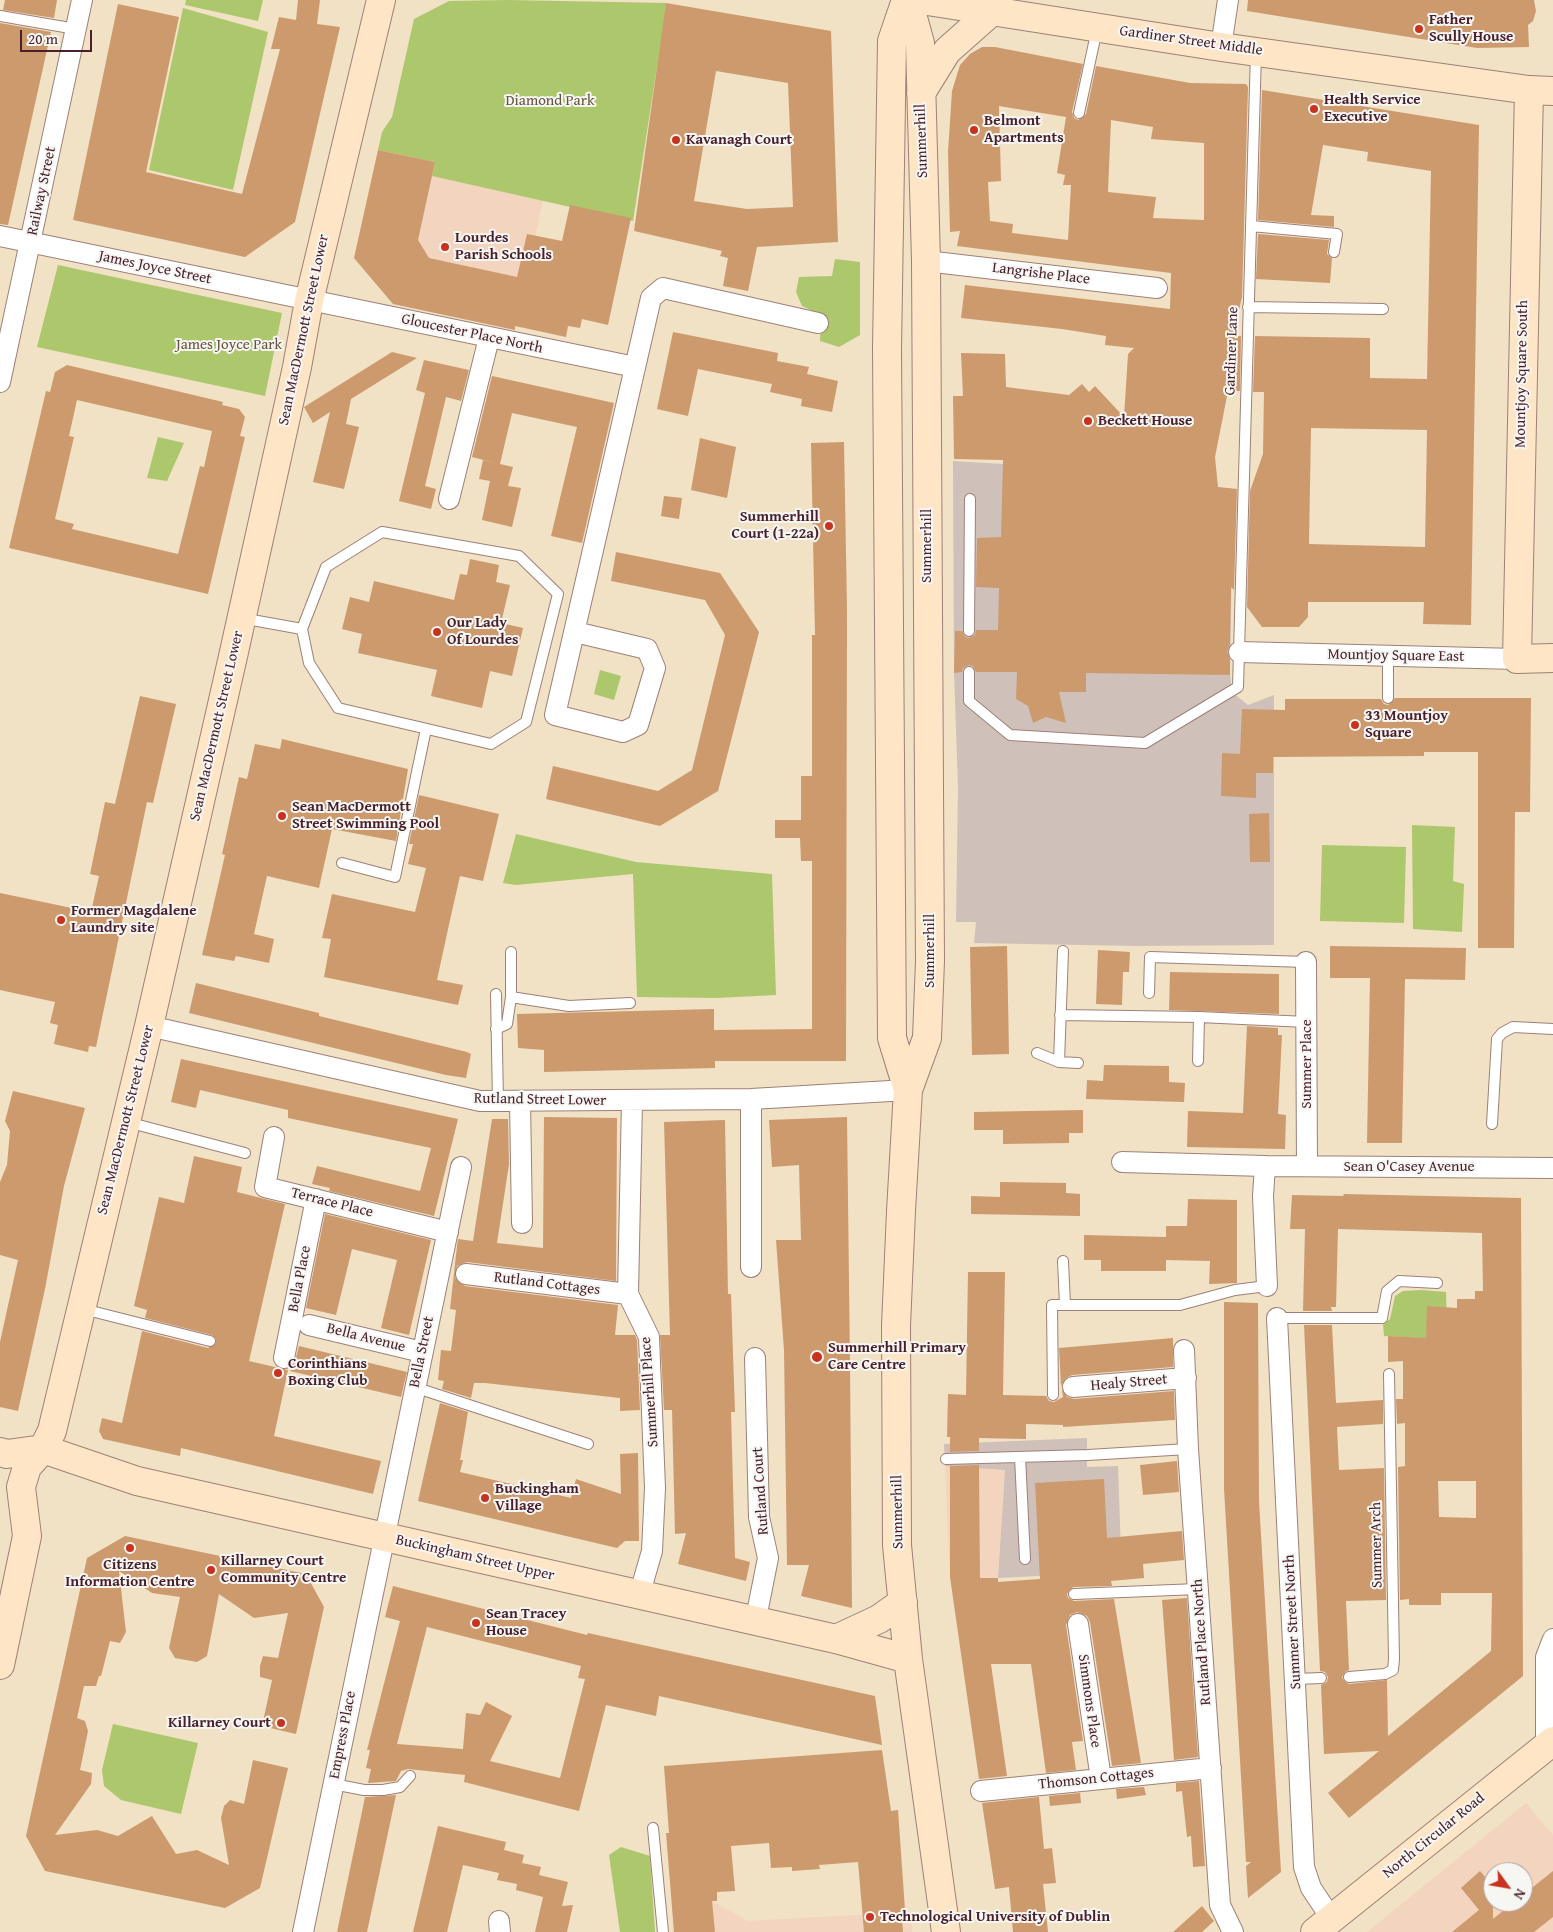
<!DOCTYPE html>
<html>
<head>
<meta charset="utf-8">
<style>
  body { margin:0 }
  #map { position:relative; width:1553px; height:1932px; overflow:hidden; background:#f1e1c5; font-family:"Gentium Book Plus",serif }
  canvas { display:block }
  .north { position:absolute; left:1483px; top:1862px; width:50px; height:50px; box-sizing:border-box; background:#f6f6f2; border:1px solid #b1a0a2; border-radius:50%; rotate:122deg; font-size:14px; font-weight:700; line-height:20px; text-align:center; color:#4a1f2b }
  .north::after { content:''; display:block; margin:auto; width:18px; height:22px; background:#c8321e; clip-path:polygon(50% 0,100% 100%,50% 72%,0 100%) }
  .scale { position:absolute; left:20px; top:30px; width:72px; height:22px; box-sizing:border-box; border:2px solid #4a1f2b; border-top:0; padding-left:6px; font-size:15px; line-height:18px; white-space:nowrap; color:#4a1f2b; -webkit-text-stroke:4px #f6f6f2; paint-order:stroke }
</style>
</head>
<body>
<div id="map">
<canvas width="1553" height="1932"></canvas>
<div class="north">N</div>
<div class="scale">20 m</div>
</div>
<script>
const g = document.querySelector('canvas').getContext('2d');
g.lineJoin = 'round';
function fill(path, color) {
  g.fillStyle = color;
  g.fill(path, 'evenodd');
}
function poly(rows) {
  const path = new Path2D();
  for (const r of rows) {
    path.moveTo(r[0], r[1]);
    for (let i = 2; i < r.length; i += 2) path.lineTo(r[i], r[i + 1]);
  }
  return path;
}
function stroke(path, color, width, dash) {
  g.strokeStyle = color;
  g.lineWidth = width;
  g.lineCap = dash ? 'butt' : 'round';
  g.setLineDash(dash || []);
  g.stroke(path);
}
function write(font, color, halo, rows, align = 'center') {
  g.font = font + ' "Gentium Book Plus",serif';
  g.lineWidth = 4;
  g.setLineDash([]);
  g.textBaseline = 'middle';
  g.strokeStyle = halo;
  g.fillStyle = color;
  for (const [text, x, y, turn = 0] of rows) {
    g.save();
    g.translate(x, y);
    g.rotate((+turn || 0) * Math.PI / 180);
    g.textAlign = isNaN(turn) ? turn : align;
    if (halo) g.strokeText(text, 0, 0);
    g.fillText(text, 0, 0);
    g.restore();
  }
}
fill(poly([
  [378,150,435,162,432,176,543,200,515,330,393,304,354,258],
  [945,1466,1005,1470,998,1578,950,1578],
  [1526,1803,1553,1835,1553,1932,1367,1932],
  [1493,1872,1523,1872,1523,1902,1493,1902],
  [712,1901,748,1921,911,1912,912,1932,673,1932,672,1905]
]), '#f3d4be');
fill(poly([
  [953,461,1003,464,1233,489,1230,675,1232,692,1248,705,1274,695,1274,945,1136,946,974,943,976,922,956,922,958,787,954,673],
  [1087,1438,1087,1467,1118,1466,1122,1580,1057,1575,998,1578,1005,1470,945,1466,944,1444]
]), '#cfc0ba');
fill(poly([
  [186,0,263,0,258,21,185,5],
  [507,0,667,3,633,221,432,176,435,162,378,150,382,132,392,117,414,19,449,1],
  [183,8,268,32,233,190,149,170],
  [835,259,860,262,860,335,839,347,820,341,821,315,802,306,796,292,799,277,832,276],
  [58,265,282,313,265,396,37,347],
  [158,437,184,443,167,481,147,478],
  [600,670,621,676,614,700,594,694],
  [1412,825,1455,827,1453,881,1464,884,1462,932,1413,929],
  [516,834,636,862,772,874,776,995,716,998,637,997,633,874,516,885,503,883],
  [1322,845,1406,847,1404,923,1320,921],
  [1421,1290,1446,1292,1447,1330,1435,1339,1384,1336,1383,1324,1390,1319,1395,1296,1403,1291],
  [113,1724,198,1743,181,1814,121,1800,104,1786,102,1770],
  [621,1847,650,1856,655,1932,620,1932,609,1855]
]), '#adc76d');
fill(poly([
  [5,0,57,0,54,18,3,10],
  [298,0,320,0,317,24,340,27,295,222,245,257,73,220,118,4,179,17,146,172,242,194,280,49,271,49,279,17,296,20],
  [1248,0,1534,0,1536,11,1533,21,1528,25,1529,47,1477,48,1247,11],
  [666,3,831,31,838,242,757,247,748,291,723,286,728,258,720,256,722,251,634,231],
  [716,71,788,83,793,207,747,209,694,201],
  [0,23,51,32,8,225,0,224],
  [982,47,995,47,1083,64,1072,112,1074,118,1078,120,1086,114,1096,66,1190,83,1246,84,1248,87,1242,297,1233,336,1241,336,1240,391,1228,391,1215,457,1218,487,1237,489,1234,590,1231,587,1230,644,1227,651,1230,659,1230,675,1086,673,1086,692,1059,692,1066,723,1046,717,1033,723,1028,706,1016,699,1017,672,976,672,973,666,969,665,963,668,962,672,954,673,955,631,962,631,965,637,969,638,975,635,976,630,998,630,999,588,976,587,977,538,1001,537,1003,460,954,459,953,396,963,396,961,353,1005,354,1006,387,1069,395,1082,384,1089,392,1095,386,1124,417,1128,354,1134,348,1105,345,1106,336,1062,329,961,318,965,285,1170,309,1171,273,957,246,960,231,950,232,948,152,952,91,960,65,970,54],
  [999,106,1066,117,1057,173,1065,175,1063,185,1071,185,1068,240,1012,233,1013,224,990,221,988,182,1001,181],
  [1111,120,1153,127,1151,139,1204,143,1204,220,1153,218,1156,197,1108,192],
  [1262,90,1479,125,1471,625,1423,624,1424,602,1308,602,1308,617,1299,627,1262,627,1247,607,1250,491,1263,454,1264,392,1253,392,1255,336,1370,338,1370,378,1427,379,1431,171,1367,161,1368,152,1323,145,1311,215,1334,216,1334,227,1258,220],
  [1311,428,1427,430,1425,547,1309,544],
  [378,150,435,162,418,240,429,258,517,277,527,234,562,241,570,205,631,218,608,325,582,319,580,328,568,326,566,337,515,326,515,330,393,304,354,258],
  [1258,234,1329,240,1327,254,1332,258,1330,283,1256,279],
  [673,332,778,353,777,361,809,367,807,374,838,381,832,412,801,406,802,399,770,392,772,384,698,369,688,416,657,409],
  [392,352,417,358,351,399,346,424,359,427,344,489,313,482,330,412,313,423,304,407],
  [424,360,469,370,461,401,446,397,425,486,436,489,431,509,399,501,425,393,416,390],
  [67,365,223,402,222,405,239,409,245,417,240,436,245,437,208,594,9,548,46,391,50,392,55,372],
  [77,400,212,431,204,467,200,466,178,554,72,529,74,524,55,519,74,437,69,436],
  [492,376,614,403,582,543,551,536,577,427,512,413,500,464,513,467,508,486,521,488,512,527,482,520,490,481,479,479,483,460,496,463,472,457],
  [700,438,736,447,727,498,691,490],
  [844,442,847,609,846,1061,715,1061,715,1068,544,1072,544,1050,518,1048,517,1014,714,1009,714,1030,812,1029,812,861,801,861,800,838,775,838,775,820,801,820,801,776,812,776,812,635,815,635,811,443],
  [664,496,682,498,679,519,661,516],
  [616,552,720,573,759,632,718,791,660,826,546,799,553,766,658,791,692,770,725,635,705,600,611,581],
  [470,559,499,565,496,582,510,585,501,623,523,628,512,676,490,671,482,708,431,696,437,670,358,653,362,634,342,629,350,597,369,602,374,581,454,600,460,574,467,575],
  [140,696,176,704,153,803,147,802,96,1047,89,1046,88,1052,54,1044,58,1025,50,1023,55,1002,0,990,0,893,91,912,99,876,90,874,105,802,115,804],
  [1395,698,1531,698,1530,812,1515,812,1514,948,1478,948,1478,752,1424,752,1424,756,1273,757,1273,773,1256,773,1256,798,1221,796,1222,753,1240,754,1242,709,1285,710,1285,699,1381,699,1384,704,1388,705],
  [282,739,408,769,396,841,332,829,319,888,267,876,254,934,274,939,269,963,236,956,234,961,202,955,225,855,222,854,239,777,247,779,255,744,280,749],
  [419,795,499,814,483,881,460,876,450,920,437,980,463,985,458,1005,324,977,331,939,322,938,332,894,415,912,426,868,408,864,413,844,409,844],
  [1269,813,1270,862,1250,862,1249,814],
  [1007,946,1009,1054,972,1055,970,947],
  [1330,946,1466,948,1465,980,1405,979,1402,1143,1367,1143,1370,978,1330,978],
  [1098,950,1130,952,1129,972,1123,972,1122,1005,1096,1004],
  [1170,972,1279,974,1279,1014,1169,1010],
  [196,983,319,1013,319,1016,467,1052,471,1054,466,1078,446,1075,189,1013],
  [1247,1026,1278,1028,1278,1035,1282,1035,1278,1114,1286,1115,1285,1149,1187,1147,1188,1111,1243,1113],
  [181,1059,458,1119,434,1216,329,1191,330,1188,312,1184,317,1166,420,1191,431,1148,288,1118,288,1110,200,1090,196,1108,171,1102],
  [1104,1065,1169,1066,1169,1082,1185,1083,1184,1102,1086,1099,1087,1080,1103,1081],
  [13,1091,85,1108,64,1186,45,1289,18,1411,0,1407,0,1342,18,1260,0,1255,0,1182,7,1165,10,1131,5,1121],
  [1083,1110,1083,1133,1069,1133,1069,1143,1003,1144,1003,1130,974,1130,974,1112],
  [544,1117,617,1118,616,1281,467,1262,457,1266,455,1278,465,1286,618,1305,615,1335,635,1335,637,1340,640,1410,620,1411,620,1398,485,1383,474,1383,471,1398,442,1389,444,1381,438,1380,441,1350,451,1351,456,1310,450,1309,457,1246,458,1239,473,1241,492,1119,508,1119,509,1164,497,1243,543,1248],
  [847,1117,850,1364,852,1608,801,1596,809,1565,787,1565,784,1350,776,1240,801,1240,799,1165,772,1167,769,1120],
  [725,1120,728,1294,731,1294,735,1412,731,1412,735,1558,750,1562,746,1581,678,1564,686,1533,675,1534,672,1410,664,1410,660,1335,670,1335,664,1122],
  [194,1156,242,1167,237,1192,285,1204,249,1361,288,1370,274,1436,381,1461,373,1494,181,1448,180,1456,103,1439,99,1431,102,1418,122,1423,142,1331,208,1348,216,1343,216,1339,212,1335,145,1318,147,1310,134,1306,159,1197,184,1203],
  [1000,1182,1066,1183,1066,1193,1080,1194,1080,1216,971,1214,971,1196,1000,1197],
  [1344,1194,1521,1198,1523,1676,1349,1818,1328,1793,1379,1751,1324,1754,1321,1685,1327,1682,1328,1677,1325,1672,1320,1671,1304,1325,1332,1325,1336,1403,1383,1400,1383,1424,1337,1427,1339,1470,1384,1468,1386,1600,1346,1601,1349,1670,1345,1672,1342,1677,1344,1681,1349,1684,1387,1680,1388,1736,1491,1651,1492,1593,1441,1593,1441,1605,1409,1605,1409,1599,1400,1600,1398,1467,1405,1466,1405,1423,1397,1424,1396,1399,1403,1399,1403,1361,1388,1362,1388,1336,1426,1338,1427,1306,1457,1308,1457,1299,1475,1299,1475,1291,1483,1291,1482,1233,1338,1229,1336,1307,1331,1307,1332,1311,1303,1311,1305,1229,1290,1229,1292,1195,1343,1196],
  [1438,1481,1476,1481,1476,1518,1439,1517],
  [1188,1199,1237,1200,1237,1283,1209,1284,1210,1261,1166,1260,1166,1271,1101,1271,1101,1260,1084,1260,1084,1235,1166,1237,1166,1226,1187,1226],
  [325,1214,431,1240,409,1335,381,1328,397,1260,352,1249,336,1315,306,1308],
  [968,1272,1005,1272,1003,1395,1046,1396,1049,1401,1054,1402,1063,1397,1062,1390,1067,1397,1074,1399,1174,1391,1175,1420,1063,1427,1063,1425,1026,1424,1026,1439,979,1438,979,1451,950,1452,950,1437,947,1437,948,1394,966,1395],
  [1224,1302,1258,1303,1259,1501,1281,1872,1248,1898,1246,1866,1251,1862,1246,1862,1224,1489],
  [1173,1338,1173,1367,1072,1375,1066,1378,1061,1386,1059,1348],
  [299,1346,407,1372,401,1397,290,1371,295,1361],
  [440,1403,468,1412,460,1460,463,1460,460,1472,571,1498,576,1479,621,1494,620,1454,638,1453,639,1541,625,1541,617,1548,418,1501],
  [1177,1461,1179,1492,1143,1495,1140,1465],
  [979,1465,980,1578,998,1578,998,1582,1040,1579,1035,1483,1104,1479,1107,1538,1182,1531,1184,1560,1143,1564,1144,1578,1111,1581,1112,1586,1073,1587,1067,1594,1068,1598,1074,1601,1114,1599,1141,1763,1112,1766,1090,1622,1087,1616,1077,1612,1070,1615,1066,1625,1083,1741,1072,1742,1076,1770,1046,1773,1031,1664,991,1664,1007,1776,979,1779,950,1577,950,1466],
  [125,1536,306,1574,324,1607,296,1734,262,1726,272,1680,260,1677,260,1666,263,1656,278,1658,288,1613,254,1618,219,1594,207,1656,197,1662,175,1658,169,1648,180,1597,152,1593,119,1571,126,1632,120,1643,110,1641,101,1676,99,1676,96,1686,84,1686,77,1718,85,1721,88,1731,80,1770,92,1773,91,1784,55,1835,97,1830,118,1836,152,1816,176,1854,197,1850,229,1865,221,1818,224,1806,230,1800,244,1804,253,1760,288,1768,260,1888,225,1908,45,1871,26,1836,87,1558],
  [393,1586,587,1635,588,1633,875,1696,882,1745,659,1696,656,1716,606,1705,579,1811,464,1782,465,1775,408,1769,401,1771,396,1781,368,1783,371,1769,366,1768,370,1750,367,1750,400,1621,385,1617],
  [427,1627,581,1666,578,1678,585,1679,560,1778,490,1761,512,1716,486,1702,480,1715,466,1713,463,1749,397,1744],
  [1187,1598,1198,1757,1174,1760,1162,1600],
  [882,1750,891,1811,898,1810,905,1910,901,1910,903,1932,864,1932,858,1862,819,1865,820,1869,792,1871,792,1867,771,1868,769,1843,731,1846,735,1891,717,1892,717,1901,712,1901,715,1932,674,1932,666,1833,669,1833,664,1766],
  [1199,1781,1205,1866,1193,1867,1191,1836,1187,1837,1182,1791,1176,1792,1176,1783],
  [1144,1787,1146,1795,1117,1799,1116,1789],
  [1080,1793,1081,1803,1050,1806,1049,1796],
  [396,1795,367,1932,337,1932,365,1797],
  [1039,1797,1044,1849,1052,1848,1056,1883,1043,1884,1048,1932,1013,1932,1009,1887,995,1889,982,1803],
  [438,1826,506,1842,504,1850,524,1855,522,1863,541,1867,539,1875,568,1882,562,1906,573,1905,567,1932,535,1932,543,1897,516,1890,517,1884,497,1880,499,1873,463,1865,447,1932,413,1932],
  [1480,1871,1493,1886,1493,1919,1514,1902,1523,1902,1523,1895,1553,1871,1553,1917,1534,1932,1452,1932,1479,1910,1461,1888],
  [1202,1906,1214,1921,1202,1932,1173,1932]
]), '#cd9a6e');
const lane = poly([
  [0,16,76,29],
  [1079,113,1097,29],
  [1251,226,1337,234,1334,252],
  [1248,307,1383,309],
  [241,618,302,629,326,567,382,532,519,556,558,594,526,722,491,744,338,708,309,663,302,629],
  [969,631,970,499],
  [1388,655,1388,698],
  [969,672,969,701,1010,735,1145,743,1238,687,1256,52],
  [342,863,395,877,426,729],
  [1149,993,1150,957,1306,962],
  [496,994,498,1102],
  [511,997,569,1006,630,1003],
  [1060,1015,1199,1017,1307,1022],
  [496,1029,507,1024,511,997,511,952],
  [1037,1053,1059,1062,1078,1063],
  [1198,1061,1199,1017],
  [1059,1062,1063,951],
  [127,1122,245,1153],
  [1492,1124,1497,1039,1502,1033,1513,1027,1553,1029],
  [1063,1261,1065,1305],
  [83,1309,210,1341],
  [1277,1318,1382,1318,1387,1291,1399,1281,1437,1283],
  [414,1387,588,1444],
  [1053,1395,1052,1305,1180,1305,1235,1290,1267,1286],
  [1020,1457,1025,1559],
  [946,1459,1088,1455,1188,1449],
  [1074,1594,1198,1589],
  [1349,1677,1385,1674,1393,1670,1394,1659,1389,1374],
  [1296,1679,1321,1678],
  [333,1784,364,1790,383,1790,400,1787,410,1776],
  [653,1828,663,1932]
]);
const street = poly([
  [1221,47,1228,0],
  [0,236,635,367],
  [926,261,1157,288],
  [0,382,82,0],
  [449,499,489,338],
  [575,632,647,649,655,668,638,725,623,732,555,715,651,298,663,288,818,323],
  [1239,652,1517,659],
  [1306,962,1307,1166],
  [149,1026,480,1101,751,1099,908,1090],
  [751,1099,751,1267],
  [520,1101,522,1223],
  [632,1101,628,1294,649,1337,655,1488,652,1551,639,1596],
  [274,1137,265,1187,448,1232],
  [1122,1162,1265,1166,1553,1168],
  [1265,1166,1263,1196,1267,1286],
  [466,1274,628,1294],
  [1277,1318,1304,1867,1311,1888,1331,1918],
  [309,1325,422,1352],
  [1184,1350,1188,1449,1220,1905,1233,1932],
  [284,1358,316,1199],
  [755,1358,759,1517,768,1558,755,1623],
  [1073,1387,1186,1378],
  [1078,1624,1101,1779],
  [1546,1746,1546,1657,1553,1639],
  [981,1791,1211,1768],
  [499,1921,500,1932],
  [303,1932,461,1167]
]);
const secondary = poly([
  [906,0,892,41,887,349,892,1038,908,1090],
  [908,0,920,43,926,261,930,961,927,1038,908,1090,901,1211,896,1326,897,1545,908,1659,946,1932],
  [921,0,1221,47,1529,90,1553,91],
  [1529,90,1517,659,1553,658],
  [921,93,947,51,991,12],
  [0,1452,7,1454,43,1449,137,1481,836,1639,908,1659],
  [836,1639,879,1619,903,1602],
  [0,1665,27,1536,21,1487,27,1467,43,1449,52,1431,149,1026,234,652,297,367,309,301,381,0],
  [1315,1932,1553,1741]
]);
stroke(lane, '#9e8078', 12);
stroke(street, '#9e8078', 22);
stroke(secondary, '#9e8078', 30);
stroke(lane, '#fff', 10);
stroke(street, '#fff', 20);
stroke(secondary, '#fde5c5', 28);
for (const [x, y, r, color] of [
  [1419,29,5,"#c8321e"],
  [1314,109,5,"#c8321e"],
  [974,130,5,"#c8321e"],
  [676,140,5,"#c8321e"],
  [445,247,5,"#c8321e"],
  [1088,421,5,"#c8321e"],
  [829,526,5,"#c8321e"],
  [437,632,5,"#c8321e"],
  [1355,725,5,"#c8321e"],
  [282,816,5,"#c8321e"],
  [61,920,5,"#c8321e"],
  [817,1357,6,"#c8321e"],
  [278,1373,5,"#c8321e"],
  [485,1498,5,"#c8321e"],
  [130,1548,5,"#c8321e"],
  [211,1570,5,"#c8321e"],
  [476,1623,5,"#c8321e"],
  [281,1723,5,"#c8321e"],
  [870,1917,5,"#c8321e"]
]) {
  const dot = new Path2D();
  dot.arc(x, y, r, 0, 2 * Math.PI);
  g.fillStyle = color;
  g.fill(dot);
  stroke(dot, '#f6f6f2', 2);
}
write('bold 15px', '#4a1f2b', '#f6f6f2', [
  ["Father",1429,20],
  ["Scully House",1429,37],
  ["Health Service",1324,100],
  ["Executive",1324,117],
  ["Belmont",984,121],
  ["Apartments",984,138],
  ["Kavanagh Court",686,140],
  ["Lourdes",455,238],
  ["Parish Schools",455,255],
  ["Beckett House",1098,421],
  ["Summerhill",819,517,"right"],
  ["Court (1-22a)",819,534,"right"],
  ["Our Lady",447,623],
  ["Of Lourdes",447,640],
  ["33 Mountjoy",1365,716],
  ["Square",1365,733],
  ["Sean MacDermott",292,807],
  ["Street Swimming Pool",292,824],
  ["Former Magdalene",71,911],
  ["Laundry site",71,928],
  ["Summerhill Primary",828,1348],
  ["Care Centre",828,1365],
  ["Corinthians",288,1364],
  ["Boxing Club",288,1381],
  ["Buckingham",495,1489],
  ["Village",495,1506],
  ["Killarney Court",221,1561],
  ["Community Centre",221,1578],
  ["Citizens",130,1565,"center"],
  ["Information Centre",130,1582,"center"],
  ["Sean Tracey",486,1614],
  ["House",486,1631],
  ["Killarney Court",271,1723,"right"],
  ["Technological University of Dublin",880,1917]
], 'left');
write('15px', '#4a1f2b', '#f6f6f2', [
  ["Gardiner Street Middle",1191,41,8],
  ["Summerhill",922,141,-92],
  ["Railway Street",42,191,-78],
  ["James Joyce Street",155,268,12],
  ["Langrishe Place",1041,274,7],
  ["Sean MacDermott Street Lower",304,330,-78],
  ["Gloucester Place North",472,334,12],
  ["Gardiner Lane",1232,351,-88],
  ["Mountjoy Square South",1522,374,-89],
  ["Summerhill",927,546,-90],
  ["Mountjoy Square East",1396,656,1],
  ["Sean MacDermott Street Lower",217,726,-77],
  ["Summerhill",930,951,-90],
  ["Summer Place",1307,1064,-90],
  ["Rutland Street Lower",540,1100,1],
  ["Sean MacDermott Street Lower",126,1120,-76],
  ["Sean O'Casey Avenue",1409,1167],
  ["Terrace Place",332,1203,14],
  ["Bella Place",300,1279,-79],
  ["Rutland Cottages",547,1284,7],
  ["Bella Avenue",366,1338,14],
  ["Bella Street",422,1352,-78],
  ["Healy Street",1129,1383,-5],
  ["Summerhill Place",650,1392,-94],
  ["Rutland Court",761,1491,-94],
  ["Summerhill",898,1512,-91],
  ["Summer Arch",1377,1545,-91],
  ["Buckingham Street Upper",475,1558,13],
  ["Summer Street North",1293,1622,-93],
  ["Rutland Place North",1202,1642,-94],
  ["Simmons Place",1089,1701,82],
  ["Empress Place",343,1735,-79],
  ["Thomson Cottages",1096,1779,-6],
  ["North Circular Road",1434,1836,-39]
]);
write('15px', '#68513f', '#f6f6f2', [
  ["Diamond Park",550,101],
  ["James Joyce Park",229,345]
]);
</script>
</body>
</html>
